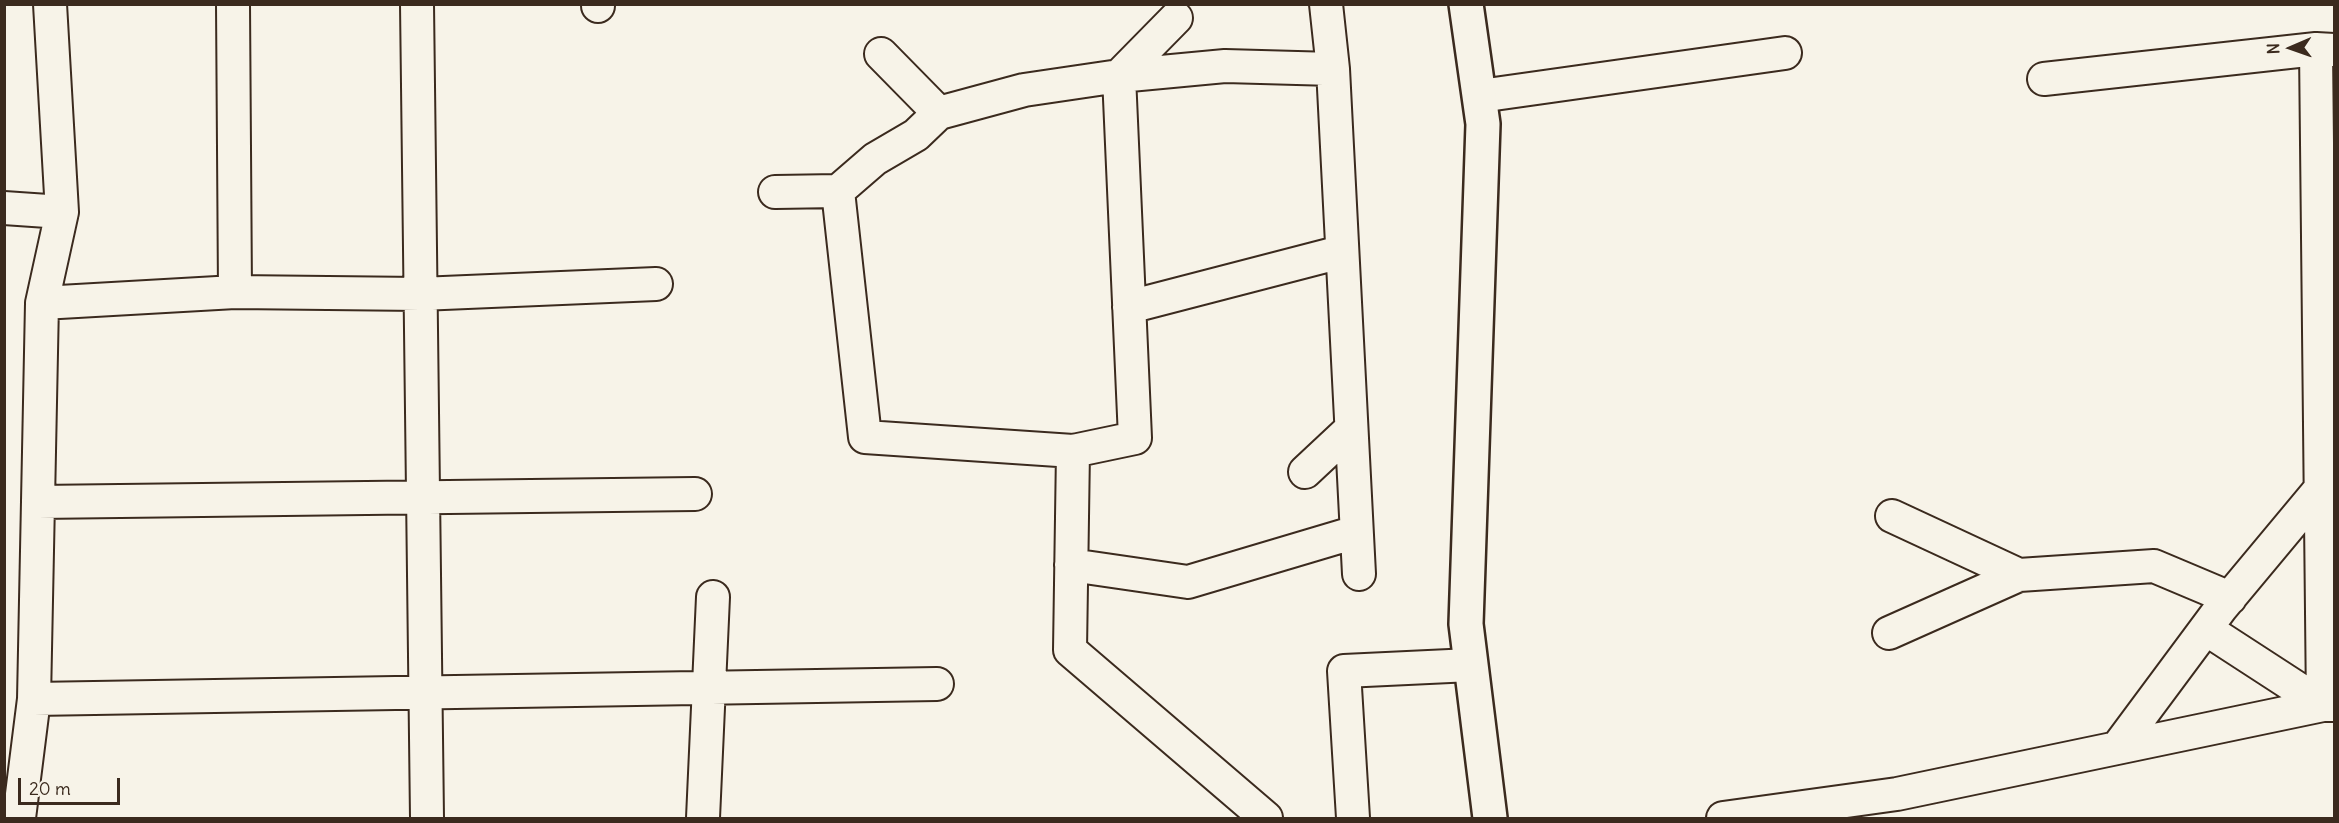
<!DOCTYPE html>
<html>
<head>
<meta charset="utf-8">
<style>
  body { margin:0 }
  #map { position:relative; width:2339px; height:823px; overflow:hidden; background:#f7f3e8; font-family:Delius,sans-serif }
  canvas { display:block }
  .frame { position:absolute; inset:0; border:6px solid #3b2a1e; pointer-events:none }
  .north { position:absolute; left:2261px; top:18px; width:60px; height:60px; -webkit-text-stroke:4px #f7f3e8; paint-order:stroke; rotate:268deg; font-size:16px; font-weight:700; line-height:24px; text-align:center; color:#3b2a1e }
  .north::after { content:''; display:block; margin:auto; width:21px; height:27px; background:#3b2a1e; clip-path:polygon(50% 0,100% 100%,50% 72%,0 100%) }
  .scale { position:absolute; left:18px; top:778px; width:102px; height:27px; box-sizing:border-box; border:3px solid #3b2a1e; border-top:0; padding-left:8px; font-size:18px; line-height:21px; white-space:nowrap; color:#3b2a1e; -webkit-text-stroke:4px #f7f3e8; paint-order:stroke }
</style>
</head>
<body>
<div id="map">
<canvas width="2339" height="823"></canvas>
<div class="frame"></div>
<div class="north">N</div>
<div class="scale">20 m</div>
</div>
<script>
const g = document.querySelector('canvas').getContext('2d');
g.lineJoin = 'round';
function poly(rows) {
  const path = new Path2D();
  for (const r of rows) {
    path.moveTo(r[0], r[1]);
    for (let i = 2; i < r.length; i += 2) path.lineTo(r[i], r[i + 1]);
  }
  return path;
}
function stroke(path, color, width, dash) {
  g.strokeStyle = color;
  g.lineWidth = width;
  g.lineCap = dash ? 'butt' : 'round';
  g.setLineDash(dash || []);
  g.stroke(path);
}
const street = poly([
  [233,4,235,292],
  [417,4,427,818],
  [598,4,598,6],
  [1326,4,1333,69,1359,574],
  [881,54,939,113],
  [2044,79,2316,49],
  [1480,96,1785,53],
  [775,192,838,191],
  [4,208,62,212],
  [42,303,235,292,420,294,656,284],
  [1129,307,1341,252],
  [1073,451,1135,438,1119,76,1176,18],
  [1305,472,1351,429],
  [38,502,695,494],
  [1892,516,2019,575],
  [1071,565,1188,582,1356,532],
  [2206,629,2323,705],
  [1889,633,2019,575,2154,566,2230,598],
  [34,699,937,684],
  [2323,705,2316,49,2334,50],
  [2117,748,2221,608,2321,488,2328,488],
  [19,818,34,699,42,303,62,212,50,4],
  [703,818,713,597],
  [1266,818,1070,650,1073,451,865,437,838,191,875,159,916,135,939,113,1024,90,1119,76,1225,66,1333,69],
  [1353,818,1344,671,1471,665],
  [1723,818,1897,794,2323,705,2334,705]
]);
const secondary = poly([
  [1466,4,1483,124,1466,624,1490,818]
]);
stroke(street, '#3b2a1e', 36);
stroke(secondary, '#3b2a1e', 38);
stroke(street, '#f7f3e8', 32);
stroke(secondary, '#f7f3e8', 33);
</script>
</body>
</html>
